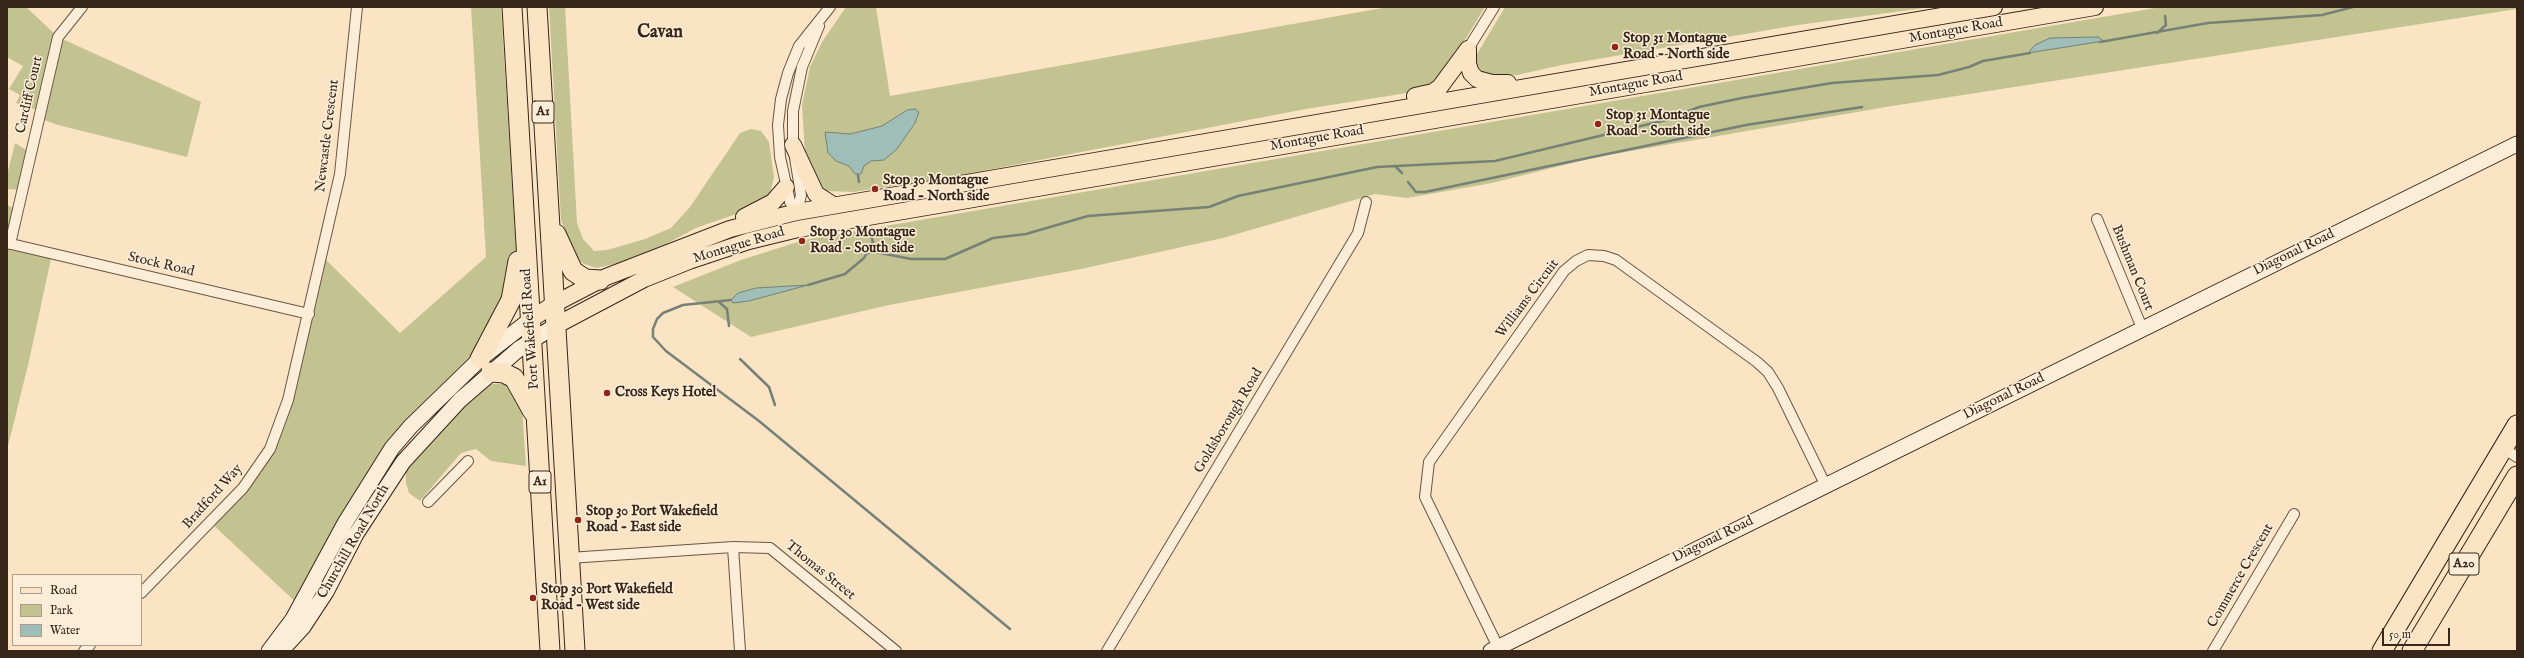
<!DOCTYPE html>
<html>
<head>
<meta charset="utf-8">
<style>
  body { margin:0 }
  #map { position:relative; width:2524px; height:658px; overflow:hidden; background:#fbe4c4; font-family:"IM FELL English",serif }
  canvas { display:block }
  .frame { position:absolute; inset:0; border:8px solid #382619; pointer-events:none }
  .legend { position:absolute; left:12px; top:574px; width:130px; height:72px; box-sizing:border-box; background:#fcedd9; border:1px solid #ae9d8c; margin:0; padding:5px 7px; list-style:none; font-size:12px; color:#382619 }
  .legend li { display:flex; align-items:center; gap:8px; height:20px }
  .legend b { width:20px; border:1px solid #ae9d8c }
  .scale { position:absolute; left:2382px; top:628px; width:68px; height:18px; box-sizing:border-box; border:2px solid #382619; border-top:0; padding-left:5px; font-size:12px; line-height:14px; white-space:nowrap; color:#382619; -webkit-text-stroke:3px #fcedd9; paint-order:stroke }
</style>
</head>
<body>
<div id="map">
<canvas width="2524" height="658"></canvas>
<div class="frame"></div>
<ul class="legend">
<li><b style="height:5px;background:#fbe4c4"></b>Road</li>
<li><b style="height:11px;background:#c2c391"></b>Park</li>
<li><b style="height:11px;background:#9fbeb7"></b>Water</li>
</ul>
<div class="scale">50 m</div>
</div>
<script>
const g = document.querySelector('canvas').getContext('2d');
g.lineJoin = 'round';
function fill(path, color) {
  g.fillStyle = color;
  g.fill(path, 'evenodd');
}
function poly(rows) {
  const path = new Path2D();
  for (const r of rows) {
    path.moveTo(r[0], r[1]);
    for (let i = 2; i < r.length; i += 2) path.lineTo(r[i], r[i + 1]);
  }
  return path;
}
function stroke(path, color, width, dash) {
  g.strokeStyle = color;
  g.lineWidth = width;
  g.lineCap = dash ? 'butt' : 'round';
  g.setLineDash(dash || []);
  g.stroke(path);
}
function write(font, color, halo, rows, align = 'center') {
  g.font = font + ' "IM FELL English",serif';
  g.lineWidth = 3;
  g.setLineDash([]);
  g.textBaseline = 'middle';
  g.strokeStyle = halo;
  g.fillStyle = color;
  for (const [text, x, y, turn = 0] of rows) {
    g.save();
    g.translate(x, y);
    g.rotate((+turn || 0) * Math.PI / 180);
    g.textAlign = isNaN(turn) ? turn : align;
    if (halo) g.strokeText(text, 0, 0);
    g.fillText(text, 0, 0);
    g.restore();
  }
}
fill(poly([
  [7,7,26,7,58,37,201,102,187,157,58,125,39,118,40,111,16,103,20,95,9,89,23,66,7,57],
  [471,7,501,7,517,265,480,359,411,426,300,606,210,522,270,449,322,256,400,333,486,257],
  [549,7,565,7,577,223,583,239,594,251,607,250,645,239,671,228,690,207,740,133,751,129,761,131,769,142,774,178,770,193,759,202,736,214,696,228,664,245,615,264,596,268,582,263,574,254,561,220],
  [846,7,876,7,890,96,1388,7,1485,7,1440,81,1426,90,1306,109,956,176,853,192,825,191,815,180,805,153,802,105,810,67,822,42],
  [1505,7,1932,7,1798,25,1562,65,1517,75,1493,76,1483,74,1475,62,1477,54],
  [2161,7,2517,7,2517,9,1892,106,1596,157,1492,183,1407,198,1375,194,1223,238,1081,269,889,305,751,337,673,287,741,260,804,240],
  [15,143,31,153,22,190,7,189,7,175],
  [7,205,18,210,10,244,52,254,29,361,7,450],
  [489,384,505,384,509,386,522,408,526,466,491,461,476,449,461,453,420,501,409,493,406,483,406,470,418,454,481,389]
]), '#c2c391');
const water = poly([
  [2098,37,2104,41,2028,53,2035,45,2050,38,2098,37],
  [915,109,919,112,915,123,897,149,884,160,871,161,864,166,861,174,855,174,849,166,836,161,828,153,825,132,850,134,882,126,907,110,915,109],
  [808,285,749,301,733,303,731,300,738,293,756,288,808,285]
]);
fill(water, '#9fbeb7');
stroke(water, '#768178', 1);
stroke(poly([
  [2157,33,2166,25,2165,16],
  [2100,42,2208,23,2322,15,2353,7],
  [1395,166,1402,173],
  [858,175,859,182],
  [1408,182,1416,192,1425,192,1746,125,1862,107],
  [867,253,875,252,911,259,945,259,993,238,1026,234,1088,216,1209,207,1238,196,1377,167,1495,161,1666,120,1699,107,1742,98,1832,83,1938,75,1969,67,1983,61,2030,53],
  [808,285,845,274,864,258,873,242,869,230],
  [731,300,683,305,663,313,657,319,653,329,653,337,666,351,759,421,1010,629],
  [719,302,727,309,729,326],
  [740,359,769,387,775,405]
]), '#768178', 2.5);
const street = poly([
  [1468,49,1494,7],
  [797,212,790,202,780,157,778,125,781,99,788,73,799,46,830,7],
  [797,212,801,195,793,145,793,111,802,67,819,26],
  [2097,219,2142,328],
  [7,243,309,314],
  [10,244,58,37,82,7],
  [2503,448,2517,457],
  [428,502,468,461],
  [733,547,740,651],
  [569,558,733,547,770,548,896,651],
  [141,593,243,488,270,449,288,400,340,174,357,7],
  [1498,647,1425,497,1429,462,1564,271,1576,261,1588,255,1604,256,1616,260,1757,362,1768,372,1778,388,1825,484],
  [84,651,90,645],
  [1107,651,1358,233,1366,202],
  [2213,651,2294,514]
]);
const secondary = poly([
  [269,651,293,619,345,523,392,448,411,426,480,359,530,320],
  [281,651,303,627,326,592,356,534,403,462,460,400,520,348,555,326],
  [1491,651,2517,144]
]);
const primary = poly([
  [1468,49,1468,64,1471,73,1477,79,1492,83,1508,83],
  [1415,96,1433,92,1440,87,1468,49],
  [793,145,816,194,833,205],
  [744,217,773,202,786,187],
  [530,320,554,304,606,277,730,229,797,212,1994,7],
  [555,326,644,279,689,261,749,241,798,229,2095,7]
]);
const highway = poly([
  [512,7,550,651],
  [537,7,575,651],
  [556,234,573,271,585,279,600,280],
  [480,359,511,300,518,261],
  [491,372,504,373,514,378,533,412],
  [2382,651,2517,425],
  [2412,651,2517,476]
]);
stroke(street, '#695644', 12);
stroke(secondary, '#382619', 17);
stroke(primary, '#382619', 18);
stroke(highway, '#382619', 21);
stroke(street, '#fcedd9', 10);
stroke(secondary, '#fcedd9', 15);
stroke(primary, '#fbe4c4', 16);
stroke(highway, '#fbe4c4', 19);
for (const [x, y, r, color] of [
  [1615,47,4,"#8f2418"],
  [1598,124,4,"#8f2418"],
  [875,189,4,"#8f2418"],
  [802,241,4,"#8f2418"],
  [607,393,4,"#8f2418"],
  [578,520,4,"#8f2418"],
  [533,598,4,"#8f2418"]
]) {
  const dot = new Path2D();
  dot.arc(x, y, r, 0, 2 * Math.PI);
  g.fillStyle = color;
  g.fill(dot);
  stroke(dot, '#fcedd9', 1.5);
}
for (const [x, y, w] of [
  [543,112,22],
  [540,482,22],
  [2464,564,30]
]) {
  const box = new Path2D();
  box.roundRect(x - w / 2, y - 11, w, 22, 3);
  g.fillStyle = '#fcedd9';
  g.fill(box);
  stroke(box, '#382619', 1);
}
write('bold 13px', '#382619', null, [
  ["A1",543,112],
  ["A1",540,482],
  ["A20",2464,564]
]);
write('14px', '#382619', '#fcedd9', [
  ["Montague Road",1956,31,-10],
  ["Montague Road",1636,85,-10],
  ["Cardiff Court",30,95,-77],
  ["Newcastle Crescent",328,136,-83],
  ["Montague Road",1317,139,-10],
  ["Montague Road",739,246,-17],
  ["Diagonal Road",2294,253,-26],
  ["Stock Road",161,265,13],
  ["Bushman Court",2132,268,68],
  ["Williams Circuit",1528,299,-53],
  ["Port Wakefield Road",531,329,-94],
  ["Diagonal Road",2004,397,-26],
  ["Goldsborough Road",1229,421,-59],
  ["Bradford Way",213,497,-48],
  ["Diagonal Road",1713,540,-26],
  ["Churchill Road North",354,542,-60],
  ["Thomas Street",820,571,39],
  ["Commerce Crescent",2241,576,-60]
]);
write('bold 14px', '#382619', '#fcedd9', [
  ["Stop 31 Montague",1623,39],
  ["Road - North side",1623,55],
  ["Stop 31 Montague",1606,116],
  ["Road - South side",1606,132],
  ["Stop 30 Montague",883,181],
  ["Road - North side",883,197],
  ["Stop 30 Montague",810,233],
  ["Road - South side",810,249],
  ["Cross Keys Hotel",615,393],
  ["Stop 30 Port Wakefield",586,512],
  ["Road - East side",586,528],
  ["Stop 30 Port Wakefield",541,590],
  ["Road - West side",541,606]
], 'left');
write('bold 18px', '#382619', '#fcedd9', [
  ["Cavan",660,33]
]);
</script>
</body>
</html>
